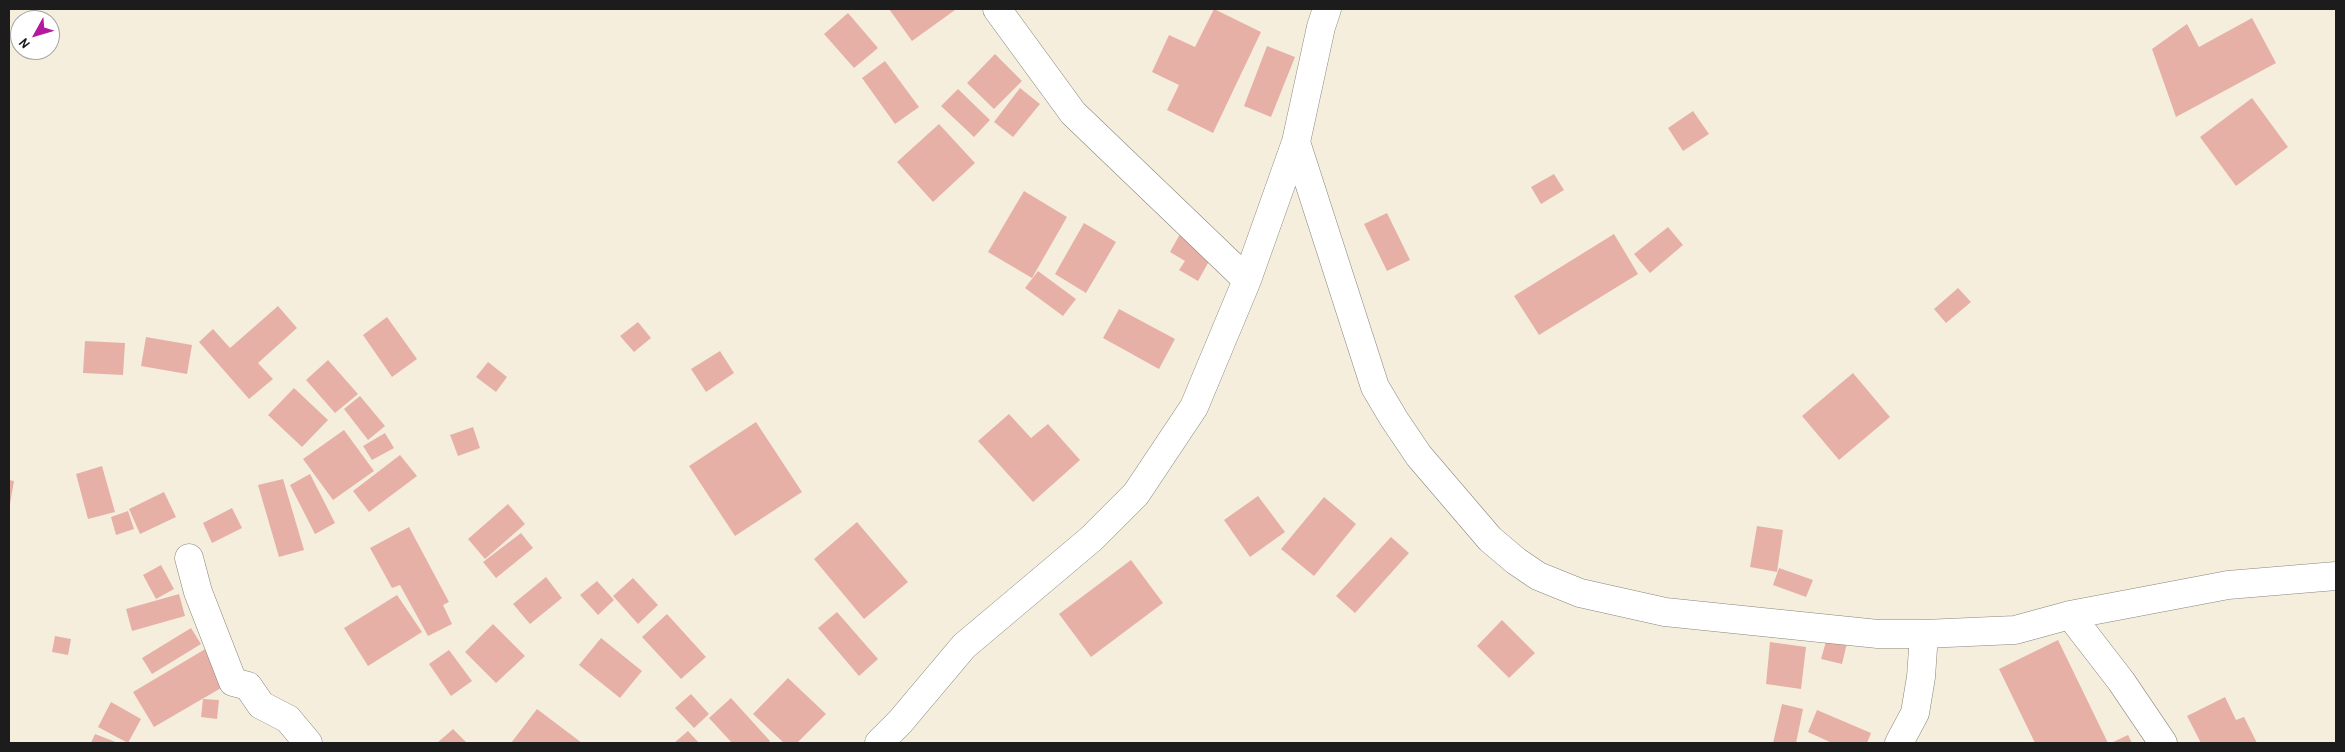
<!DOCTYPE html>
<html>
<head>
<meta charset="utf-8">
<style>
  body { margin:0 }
  #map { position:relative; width:2345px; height:752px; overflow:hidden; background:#f5eedd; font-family:"Patrick Hand",sans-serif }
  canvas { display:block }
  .frame { position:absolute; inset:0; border:10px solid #1c1c1c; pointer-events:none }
  .north { position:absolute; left:10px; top:10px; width:50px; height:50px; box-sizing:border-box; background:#fff; border:1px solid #a4a4a4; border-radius:50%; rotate:231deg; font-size:14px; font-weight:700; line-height:20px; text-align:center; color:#1c1c1c }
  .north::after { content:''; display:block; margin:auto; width:18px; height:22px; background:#b5179e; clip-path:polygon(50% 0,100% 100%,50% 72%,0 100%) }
</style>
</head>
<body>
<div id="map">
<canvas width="2345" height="752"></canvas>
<div class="frame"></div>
<div class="north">N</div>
</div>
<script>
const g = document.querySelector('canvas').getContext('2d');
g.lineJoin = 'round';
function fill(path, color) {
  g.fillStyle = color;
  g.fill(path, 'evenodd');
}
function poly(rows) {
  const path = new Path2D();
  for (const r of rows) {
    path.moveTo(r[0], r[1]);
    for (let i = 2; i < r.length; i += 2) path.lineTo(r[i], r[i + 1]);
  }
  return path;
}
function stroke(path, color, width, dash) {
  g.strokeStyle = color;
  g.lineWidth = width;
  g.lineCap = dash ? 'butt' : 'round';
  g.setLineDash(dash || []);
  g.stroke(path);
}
fill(poly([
  [889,9,953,9,955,10,912,41],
  [1214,9,1261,32,1213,133,1167,110,1179,85,1152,72,1169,35,1195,47],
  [848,13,878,48,854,68,824,34],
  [2252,18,2276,63,2176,117,2152,49,2187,24,2199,47],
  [1267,46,1295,57,1271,117,1244,106],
  [995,54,1022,81,994,109,967,83],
  [885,61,919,107,895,124,862,78],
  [1020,88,1040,104,1013,137,994,122],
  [958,89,990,120,974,137,941,106],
  [2252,98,2288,147,2236,186,2200,137],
  [1693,111,1709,134,1683,151,1668,128],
  [939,124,975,163,933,202,897,162],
  [1554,174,1564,190,1541,204,1531,187],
  [1024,191,1067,217,1032,278,988,252],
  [1387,213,1410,260,1387,271,1364,224],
  [1084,223,1116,242,1086,293,1055,274],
  [1668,227,1683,245,1650,273,1634,254],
  [1180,234,1213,254,1198,281,1179,270,1185,261,1170,252],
  [1614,234,1638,274,1539,335,1514,296],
  [1038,271,1076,299,1063,316,1025,288],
  [1958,288,1971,302,1946,323,1934,309],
  [278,306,297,328,258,363,273,379,249,399,199,342,213,329,230,348],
  [1119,309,1175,339,1159,369,1103,338],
  [387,317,417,359,392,377,363,335],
  [638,322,651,338,634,352,620,336],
  [146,337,192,345,187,374,141,366],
  [85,341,125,343,123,375,83,373],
  [720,351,734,373,706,392,691,369],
  [328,360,358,394,335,413,306,380],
  [488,362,507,377,496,392,476,377],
  [1853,373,1890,417,1839,460,1802,416],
  [294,388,328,420,302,447,268,415],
  [360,396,385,426,368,440,344,409],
  [1009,414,1031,438,1048,424,1080,460,1033,502,978,441],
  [756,422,802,492,735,536,689,466],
  [473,427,480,448,458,456,450,435],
  [344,430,374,471,333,500,303,459],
  [385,433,394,448,372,460,363,446],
  [400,455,417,476,369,512,353,491],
  [102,466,115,512,88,519,76,474],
  [310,474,335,523,315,534,290,485],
  [283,479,304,550,279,557,258,485],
  [9,480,14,481,10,504,9,504],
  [164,492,176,517,140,534,129,509],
  [1258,496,1285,532,1250,557,1224,520],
  [1324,497,1356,524,1314,576,1281,549],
  [508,504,525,524,485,559,468,539],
  [232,508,242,528,212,543,203,523],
  [128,511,134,529,116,535,111,517],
  [857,522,908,582,864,619,814,559],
  [1757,526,1783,530,1777,572,1750,567],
  [409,527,449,602,443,605,452,624,428,636,400,585,392,588,370,548],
  [521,533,533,548,496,578,483,562],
  [1391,537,1409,553,1355,613,1336,596],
  [1131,560,1163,603,1091,657,1059,614],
  [161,565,174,589,156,599,143,575],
  [1779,568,1813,580,1806,597,1773,585],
  [546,577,562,598,530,624,513,604],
  [633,578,658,605,638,624,613,596],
  [597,581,614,600,598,615,580,595],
  [179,594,185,616,132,631,126,609],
  [397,595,422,632,368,666,344,628],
  [837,612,878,659,859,676,818,628],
  [667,614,706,657,681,679,642,637],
  [1502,620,1535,653,1509,678,1477,646],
  [493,624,525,656,496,683,465,652],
  [191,628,201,644,152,674,142,658],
  [55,636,71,639,68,655,52,652],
  [601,638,642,671,620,698,579,665],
  [1827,638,1847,643,1842,664,1821,659],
  [2058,640,2108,743,2035,743,1999,669],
  [1770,642,1806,647,1801,689,1766,684],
  [207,648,228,684,154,727,133,692],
  [449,650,472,681,451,696,429,664],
  [788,678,826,714,797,743,784,743,753,714],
  [691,694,709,714,694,728,675,708],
  [2225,697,2236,720,2244,717,2257,743,2201,743,2187,716],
  [731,698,770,741,768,743,732,743,709,718],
  [203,699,219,700,217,719,201,717],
  [111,702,141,719,128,743,98,727],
  [1782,704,1803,709,1796,743,1773,743],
  [537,709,582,743,511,743],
  [1817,710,1871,733,1867,743,1832,743,1808,732],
  [453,729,467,743,437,743],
  [688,731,699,743,674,743],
  [95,734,118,743,91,743],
  [2128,735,2132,743,2111,743]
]), '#e7b0a7');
const minor = poly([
  [997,9,1073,113,1247,280],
  [1296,142,1375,387,1394,419,1419,456,1490,539,1516,561,1538,576,1580,593,1665,612,1878,634,1924,634,2015,630,2070,615,2228,585,2336,576],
  [189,558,198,592,233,682,248,686,261,705,288,719,308,743],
  [2070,615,2121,681,2163,743],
  [879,743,900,722,964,646,1091,539,1136,494,1194,407,1247,280,1296,142,1321,27,1327,9],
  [1899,743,1915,713,1921,677,1924,634]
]);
stroke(minor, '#88857c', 29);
stroke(minor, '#fff', 28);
</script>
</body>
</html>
